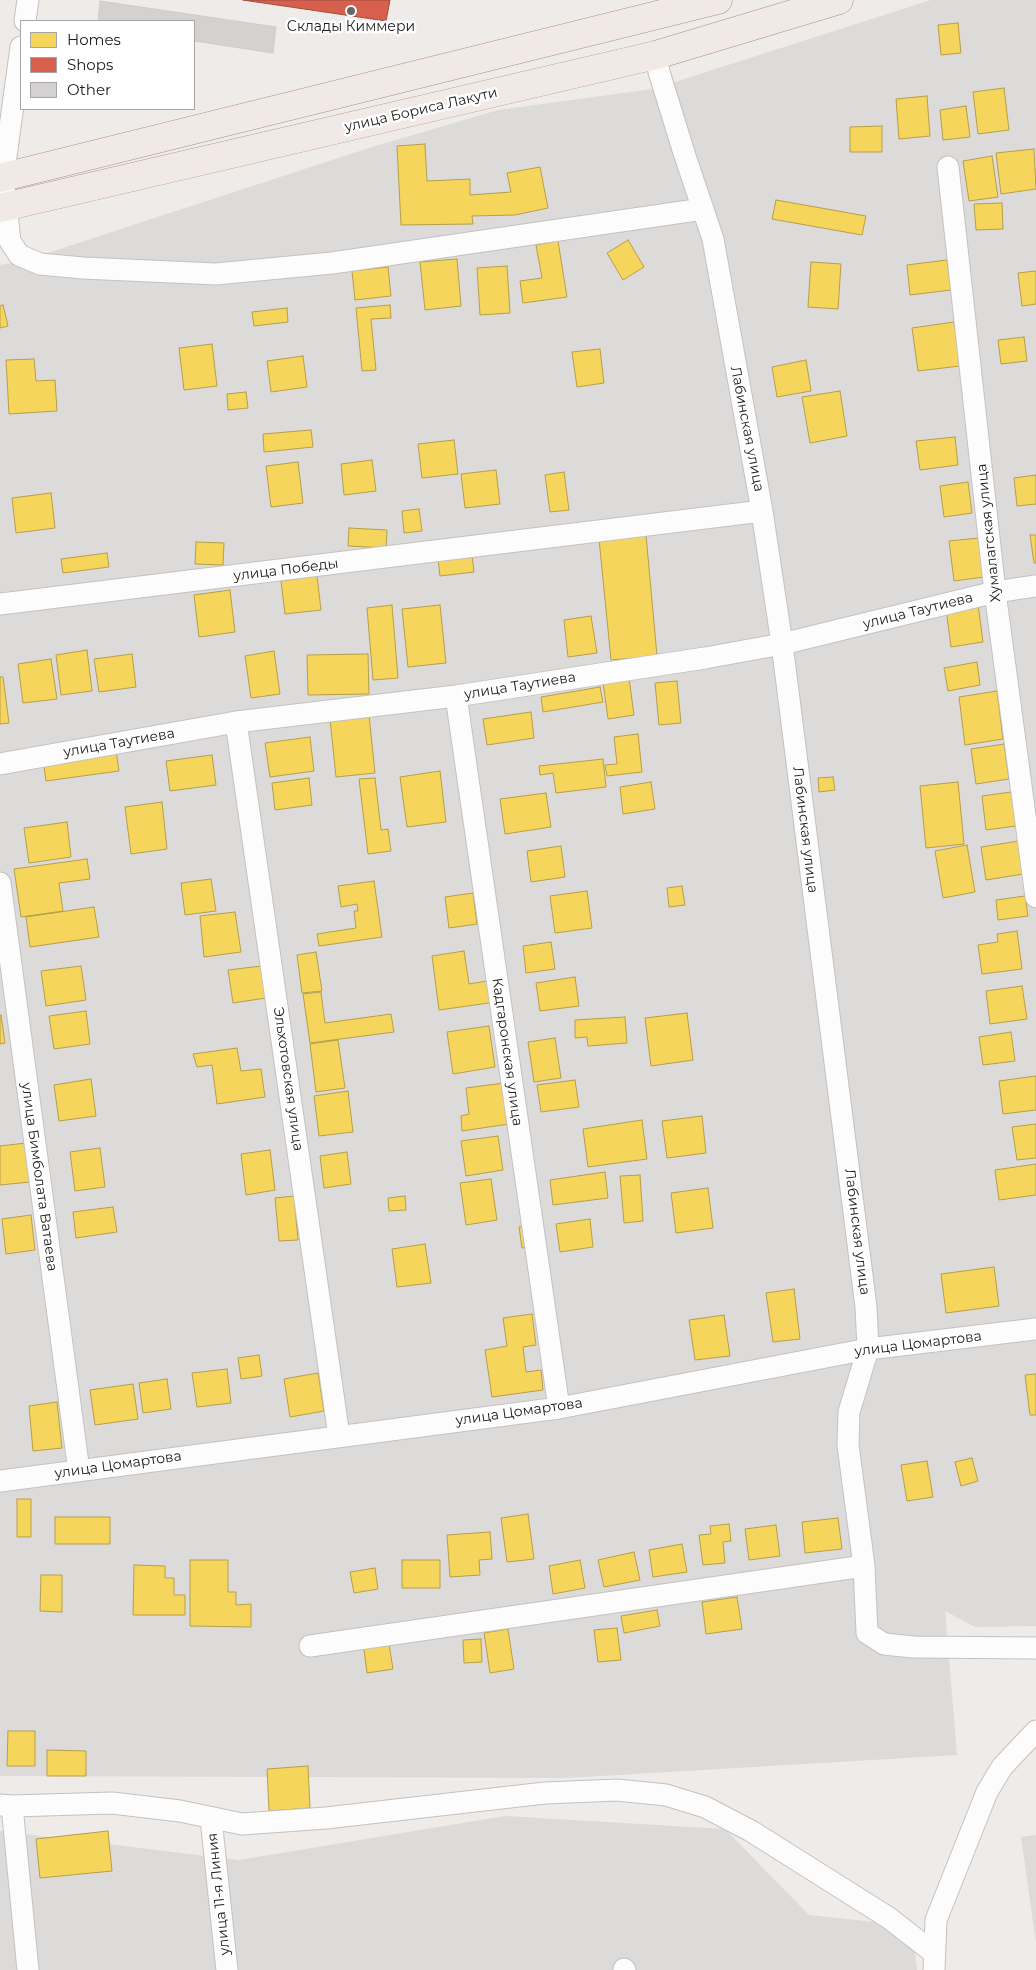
<!DOCTYPE html>
<html>
<head>
<meta charset="utf-8">
<style>
  body { margin:0 }
  #map { position:relative; width:1036px; height:1970px; overflow:hidden; background:#eeebe9; font-family:Montserrat,sans-serif }
  canvas { display:block }
  .legend { position:absolute; left:20px; top:20px; width:175px; height:90px; box-sizing:border-box; background:#fff; border:1px solid #a6a6a6; margin:0; padding:6px 9px; list-style:none; font-size:15px; color:#202020 }
  .legend li { display:flex; align-items:center; gap:10px; height:25px }
  .legend b { width:25px; border:1px solid #a6a6a6 }
</style>
</head>
<body>
<div id="map">
<canvas width="1036" height="1970"></canvas>
<ul class="legend">
<li><b style="height:14px;background:#f6d55c"></b>Homes</li>
<li><b style="height:14px;background:#d6604d"></b>Shops</li>
<li><b style="height:14px;background:#d5d1d0"></b>Other</li>
</ul>
</div>
<script>
const g = document.querySelector('canvas').getContext('2d');
g.lineJoin = 'round';
function fill(path, color) {
  g.fillStyle = color;
  g.fill(path, 'evenodd');
}
function poly(rows) {
  const path = new Path2D();
  for (const r of rows) {
    path.moveTo(r[0], r[1]);
    for (let i = 2; i < r.length; i += 2) path.lineTo(r[i], r[i + 1]);
  }
  return path;
}
function stroke(path, color, width, dash) {
  g.strokeStyle = color;
  g.lineWidth = width;
  g.lineCap = dash ? 'butt' : 'round';
  g.setLineDash(dash || []);
  g.stroke(path);
}
function write(font, color, halo, rows, align = 'center') {
  g.font = font + ' Montserrat,sans-serif';
  g.lineWidth = 5;
  g.setLineDash([]);
  g.textBaseline = 'middle';
  g.strokeStyle = halo;
  g.fillStyle = color;
  for (const [text, x, y, turn = 0] of rows) {
    g.save();
    g.translate(x, y);
    g.rotate((+turn || 0) * Math.PI / 180);
    g.textAlign = isNaN(turn) ? turn : align;
    if (halo) g.strokeText(text, 0, 0);
    g.fillText(text, 0, 0);
    g.restore();
  }
}
fill(poly([
  [931,0,1036,0,1036,1626,975,1627,945,1611,957,1755,567,1778,0,1776,0,265,26,260,372,147,498,110,653,89],
  [505,1816,725,1829,809,1915,912,1926,917,1970,0,1970,0,1831,239,1860],
  [1036,1835,1036,1943,1021,1837]
]), '#dddbda');
const homes = poly([
  [958,23,961,53,941,55,938,25,958,23],
  [1004,88,1009,130,978,134,973,92,1004,88],
  [927,96,930,136,899,139,896,99,927,96],
  [966,106,970,137,943,140,940,110,966,106],
  [882,126,882,152,850,152,850,127,882,126],
  [425,144,427,181,470,179,470,195,511,192,507,173,540,167,548,208,515,215,472,216,473,224,401,225,397,146,425,144],
  [1034,149,1036,189,1001,194,996,153,1034,149],
  [992,156,998,197,969,201,963,161,992,156],
  [776,200,866,216,862,235,772,219,776,200],
  [1002,203,1003,229,976,230,974,204,1002,203],
  [628,240,644,267,623,280,607,253,628,240],
  [558,241,567,297,523,303,520,281,542,278,536,245,558,241],
  [457,259,461,306,425,310,420,262,457,259],
  [947,260,951,290,910,295,907,265,947,260],
  [811,262,841,264,838,309,808,307,811,262],
  [507,266,510,313,480,315,477,268,507,266],
  [388,267,391,296,355,300,352,271,388,267],
  [1036,271,1036,304,1022,306,1018,273,1036,271],
  [3,305,8,326,0,328,0,306,3,305],
  [390,305,391,318,371,319,376,370,362,371,356,308,390,305],
  [287,308,288,322,254,326,252,312,287,308],
  [954,322,960,366,918,371,912,328,954,322],
  [1024,337,1027,361,1001,364,998,340,1024,337],
  [212,344,217,386,184,390,179,348,212,344],
  [600,349,604,383,577,387,572,352,600,349],
  [303,356,307,387,271,392,267,361,303,356],
  [34,359,36,381,55,380,57,411,9,414,6,360,34,359],
  [806,360,811,391,777,397,772,367,806,360],
  [840,391,847,436,810,443,802,397,840,391],
  [246,392,248,408,228,410,227,394,246,392],
  [311,430,313,447,264,452,263,434,311,430],
  [955,437,958,465,920,470,916,441,955,437],
  [454,440,458,474,422,478,418,444,454,440],
  [372,460,376,491,344,495,341,464,372,460],
  [298,462,303,503,271,507,266,466,298,462],
  [496,470,500,504,465,508,461,474,496,470],
  [564,472,569,510,550,512,545,475,564,472],
  [1036,475,1036,504,1017,506,1014,478,1036,475],
  [968,482,972,513,944,517,940,486,968,482],
  [51,493,55,528,16,533,12,498,51,493],
  [419,509,422,531,404,533,402,511,419,509],
  [349,528,387,530,386,548,348,546,349,528],
  [646,535,657,656,611,660,599,539,646,535],
  [1030,535,1036,535,1036,563,1034,563,1030,535],
  [979,538,984,577,954,581,949,541,979,538],
  [196,542,224,543,223,565,195,564,196,542],
  [107,553,109,567,63,573,61,559,107,553],
  [472,555,474,572,440,576,438,559,472,555],
  [317,576,321,610,285,614,281,581,317,576],
  [230,590,235,632,199,637,194,595,230,590],
  [978,604,983,642,951,647,946,609,978,604],
  [392,605,398,678,373,680,367,608,392,605],
  [440,605,446,663,408,667,402,609,440,605],
  [591,616,597,653,568,657,564,620,591,616],
  [87,650,92,691,61,695,56,655,87,650],
  [274,651,280,694,251,698,245,656,274,651],
  [132,654,136,687,99,692,94,659,132,654],
  [368,654,369,694,308,695,307,655,368,654],
  [51,659,57,699,23,703,18,664,51,659],
  [977,662,980,685,948,691,944,668,977,662],
  [0,677,3,677,9,723,0,724,0,677],
  [629,678,634,715,608,719,603,682,629,678],
  [677,681,681,723,659,725,655,683,677,681],
  [600,687,603,702,543,712,541,697,600,687],
  [997,691,1003,739,965,745,959,697,997,691],
  [531,712,534,738,487,745,483,719,531,712],
  [369,715,375,773,336,777,330,719,369,715],
  [638,734,642,772,607,776,605,765,617,764,614,737,638,734],
  [310,737,314,771,270,777,265,743,310,737],
  [1004,744,1009,779,976,784,971,749,1004,744],
  [116,750,119,771,46,781,43,760,116,750],
  [212,755,216,785,170,791,166,761,212,755],
  [603,759,606,787,556,793,553,773,540,775,539,766,603,759],
  [440,771,446,822,407,827,400,777,440,771],
  [833,777,835,790,819,792,818,778,833,777],
  [309,778,312,805,275,810,272,783,309,778],
  [375,778,381,830,388,829,391,851,368,854,359,779,375,778],
  [651,782,655,809,623,814,620,787,651,782],
  [958,782,964,844,926,848,920,786,958,782],
  [1011,792,1016,826,986,830,982,796,1011,792],
  [546,793,551,827,505,834,500,799,546,793],
  [162,802,167,849,131,854,125,807,162,802],
  [67,822,71,857,29,863,24,828,67,822],
  [1019,841,1023,874,986,880,981,847,1019,841],
  [967,845,975,892,943,898,935,851,967,845],
  [561,846,565,877,531,882,527,851,561,846],
  [87,859,90,879,59,883,63,911,21,917,14,869,87,859],
  [211,879,216,911,185,915,181,883,211,879],
  [374,881,382,937,319,946,317,934,356,928,354,911,358,911,357,904,341,907,338,886,374,881],
  [682,886,685,905,669,907,667,888,682,886],
  [587,891,592,928,555,933,550,896,587,891],
  [473,893,477,924,449,928,445,897,473,893],
  [1025,896,1028,916,998,920,996,900,1025,896],
  [94,907,99,937,30,947,26,917,94,907],
  [235,912,241,952,204,957,200,916,235,912],
  [1017,931,1022,969,982,974,978,945,998,942,997,934,1017,931],
  [551,942,555,969,526,973,523,946,551,942],
  [464,951,469,984,493,980,496,1002,439,1010,432,956,464,951],
  [316,952,322,991,302,993,297,955,316,952],
  [81,966,86,1000,46,1006,41,971,81,966],
  [261,966,266,998,233,1003,228,970,261,966],
  [575,977,579,1006,540,1011,536,983,575,977],
  [1022,986,1027,1019,990,1024,986,991,1022,986],
  [321,992,325,1023,391,1014,394,1032,310,1043,303,994,321,992],
  [86,1011,90,1044,54,1049,49,1016,86,1011],
  [687,1013,693,1060,651,1066,645,1018,687,1013],
  [1,1015,5,1043,0,1044,0,1016,1,1015],
  [625,1017,627,1043,588,1046,587,1037,575,1038,575,1020,625,1017],
  [489,1026,495,1067,453,1074,447,1032,489,1026],
  [1011,1032,1015,1061,983,1065,979,1037,1011,1032],
  [555,1038,561,1078,534,1082,528,1042,555,1038],
  [338,1040,345,1088,316,1092,310,1044,338,1040],
  [237,1048,241,1071,261,1069,265,1097,217,1104,212,1065,197,1067,193,1054,237,1048],
  [1036,1076,1036,1110,1003,1114,999,1081,1036,1076],
  [91,1079,96,1116,59,1121,54,1085,91,1079],
  [575,1080,579,1107,541,1112,537,1085,575,1080],
  [504,1083,509,1124,462,1131,461,1116,469,1114,466,1088,504,1083],
  [348,1091,353,1132,319,1136,314,1096,348,1091],
  [702,1116,706,1153,667,1158,662,1121,702,1116],
  [642,1120,647,1159,588,1167,583,1129,642,1120],
  [1036,1124,1036,1158,1017,1160,1012,1127,1036,1124],
  [498,1136,503,1170,466,1176,461,1141,498,1136],
  [26,1143,30,1182,0,1185,0,1146,26,1143],
  [100,1148,105,1187,75,1191,70,1152,100,1148],
  [270,1150,275,1190,246,1195,241,1154,270,1150],
  [347,1152,351,1184,324,1188,320,1156,347,1152],
  [1036,1164,1036,1195,999,1200,995,1170,1036,1164],
  [605,1172,608,1198,553,1205,550,1180,605,1172],
  [640,1175,643,1221,624,1223,620,1176,640,1175],
  [491,1179,497,1220,466,1225,460,1183,491,1179],
  [708,1188,713,1228,676,1233,671,1193,708,1188],
  [294,1196,298,1240,279,1241,275,1198,294,1196],
  [405,1196,406,1210,389,1211,388,1198,405,1196],
  [113,1207,117,1232,76,1238,73,1212,113,1207],
  [31,1215,35,1250,6,1254,2,1219,31,1215],
  [590,1219,593,1247,560,1252,556,1224,590,1219],
  [529,1226,532,1247,522,1248,519,1227,529,1226],
  [425,1244,431,1283,397,1287,392,1249,425,1244],
  [994,1267,999,1306,946,1313,941,1274,994,1267],
  [794,1289,800,1339,773,1342,766,1293,794,1289],
  [532,1314,536,1345,523,1347,526,1372,541,1370,543,1390,492,1397,485,1350,507,1346,503,1318,532,1314],
  [724,1315,730,1356,695,1360,689,1320,724,1315],
  [259,1355,262,1376,241,1379,238,1358,259,1355],
  [227,1369,231,1403,197,1407,192,1373,227,1369],
  [318,1373,324,1411,290,1417,284,1379,318,1373],
  [1036,1374,1036,1415,1030,1415,1025,1375,1036,1374],
  [167,1379,171,1409,143,1413,139,1383,167,1379],
  [133,1384,138,1419,95,1425,90,1390,133,1384],
  [57,1402,62,1448,33,1451,29,1406,57,1402],
  [972,1458,978,1481,961,1486,955,1462,972,1458],
  [927,1461,933,1497,907,1501,901,1465,927,1461],
  [17,1499,31,1499,31,1537,17,1537,17,1499],
  [528,1514,534,1559,507,1562,501,1518,528,1514],
  [55,1517,110,1517,110,1544,55,1544,55,1517],
  [838,1518,842,1549,805,1553,802,1522,838,1518],
  [729,1524,731,1541,723,1542,725,1563,703,1565,699,1535,711,1534,710,1526,729,1524],
  [776,1525,780,1556,749,1560,745,1529,776,1525],
  [490,1532,492,1559,479,1560,480,1575,450,1577,447,1535,490,1532],
  [682,1544,687,1572,653,1577,649,1550,682,1544],
  [634,1552,640,1580,604,1587,598,1560,634,1552],
  [190,1560,228,1560,228,1592,236,1592,236,1605,251,1604,251,1627,190,1626,190,1560],
  [402,1560,440,1560,440,1588,402,1588,402,1560],
  [580,1560,585,1588,553,1594,549,1566,580,1560],
  [134,1565,165,1566,165,1578,174,1578,174,1595,185,1595,185,1615,133,1615,134,1565],
  [375,1568,378,1589,354,1593,350,1572,375,1568],
  [41,1575,62,1575,62,1612,40,1611,41,1575],
  [737,1597,742,1629,706,1634,702,1602,737,1597],
  [657,1610,660,1626,624,1633,621,1616,657,1610],
  [617,1628,621,1660,598,1662,594,1630,617,1628],
  [508,1629,514,1669,490,1673,484,1633,508,1629],
  [388,1638,393,1669,367,1673,363,1642,388,1638],
  [481,1639,482,1662,464,1663,463,1640,481,1639],
  [8,1731,35,1731,35,1766,7,1766,8,1731],
  [47,1750,86,1751,86,1776,47,1776,47,1750],
  [308,1766,310,1808,269,1811,267,1769,308,1766],
  [108,1831,112,1871,40,1878,36,1839,108,1831]
]);
fill(homes, '#f6d55c');
stroke(homes, '#b69f4a', 1);
const shops = poly([
  [243,0,390,0,386,21,243,0]
]);
fill(shops, '#d6604d');
stroke(shops, '#9f4d40', 1);
const building = poly([
  [100,1,276,27,273,53,194,41,194,21,98,21,100,1]
]);
fill(building, '#d5d1d0');
stroke(building, '#d1ccca', 1);
const minor = poly([
  [25,21,28,0],
  [21,47,3,178,10,241,19,255,40,264,83,268,216,274,332,263,703,209],
  [656,55,659,72,685,156,713,239,762,511,782,644,866,1307,868,1349,849,1412,848,1445,864,1566,867,1633,884,1644,913,1647,1036,1648],
  [948,167,995,592,1036,897],
  [0,604,762,511],
  [456,696,559,1408],
  [236,722,339,1436],
  [0,764,236,722,456,696,705,658,782,644,995,592,1036,586],
  [0,883,79,1471],
  [0,1481,559,1408,868,1349,1036,1329],
  [310,1646,864,1566],
  [0,1805,12,1806,28,1970],
  [12,1806,112,1803,180,1811,242,1824,326,1818,545,1793,617,1790,666,1795,705,1807,751,1831,889,1918,934,1953],
  [211,1819,227,1970],
  [624,1969,625,1970],
  [934,1970,936,1920,987,1792,1002,1767,1036,1731]
]);
const primary = poly([
  [0,178,718,0],
  [0,208,656,55,839,0]
]);
stroke(minor, '#c4c2c1', 23);
stroke(primary, '#a59285', 29);
stroke(minor, '#fcfcfc', 21);
stroke(primary, '#f1e9e6', 28);
for (const [x, y, r, color] of [
  [351,11,5,"#686766"]
]) {
  const dot = new Path2D();
  dot.arc(x, y, r, 0, 2 * Math.PI);
  g.fillStyle = color;
  g.fill(dot);
  stroke(dot, '#fff', 2);
}
write('14px', '#202020', '#fff', [
  ["Склады Киммери",351,27]
]);
write('14px', '#202020', '#fff', [
  ["улица Бориса Лакути",421,110,-13],
  ["Лабинская улица",747,429,79],
  ["Хумалагская улица",989,533,-96],
  ["улица Победы",286,570,-7],
  ["улица Таутиева",918,611,-14],
  ["улица Таутиева",520,686,-9],
  ["улица Таутиева",119,743,-10],
  ["Лабинская улица",805,830,83],
  ["Кадгаронская улица",507,1052,82],
  ["Эльхотовская улица",288,1079,82],
  ["улица Бимболата Ватаева",39,1177,82],
  ["Лабинская улица",857,1232,83],
  ["улица Цомартова",918,1344,-7],
  ["улица Цомартова",519,1412,-8],
  ["улица Цомартова",118,1465,-8],
  ["улица 11-я Линия",219,1894,-96]
]);
</script>
</body>
</html>
